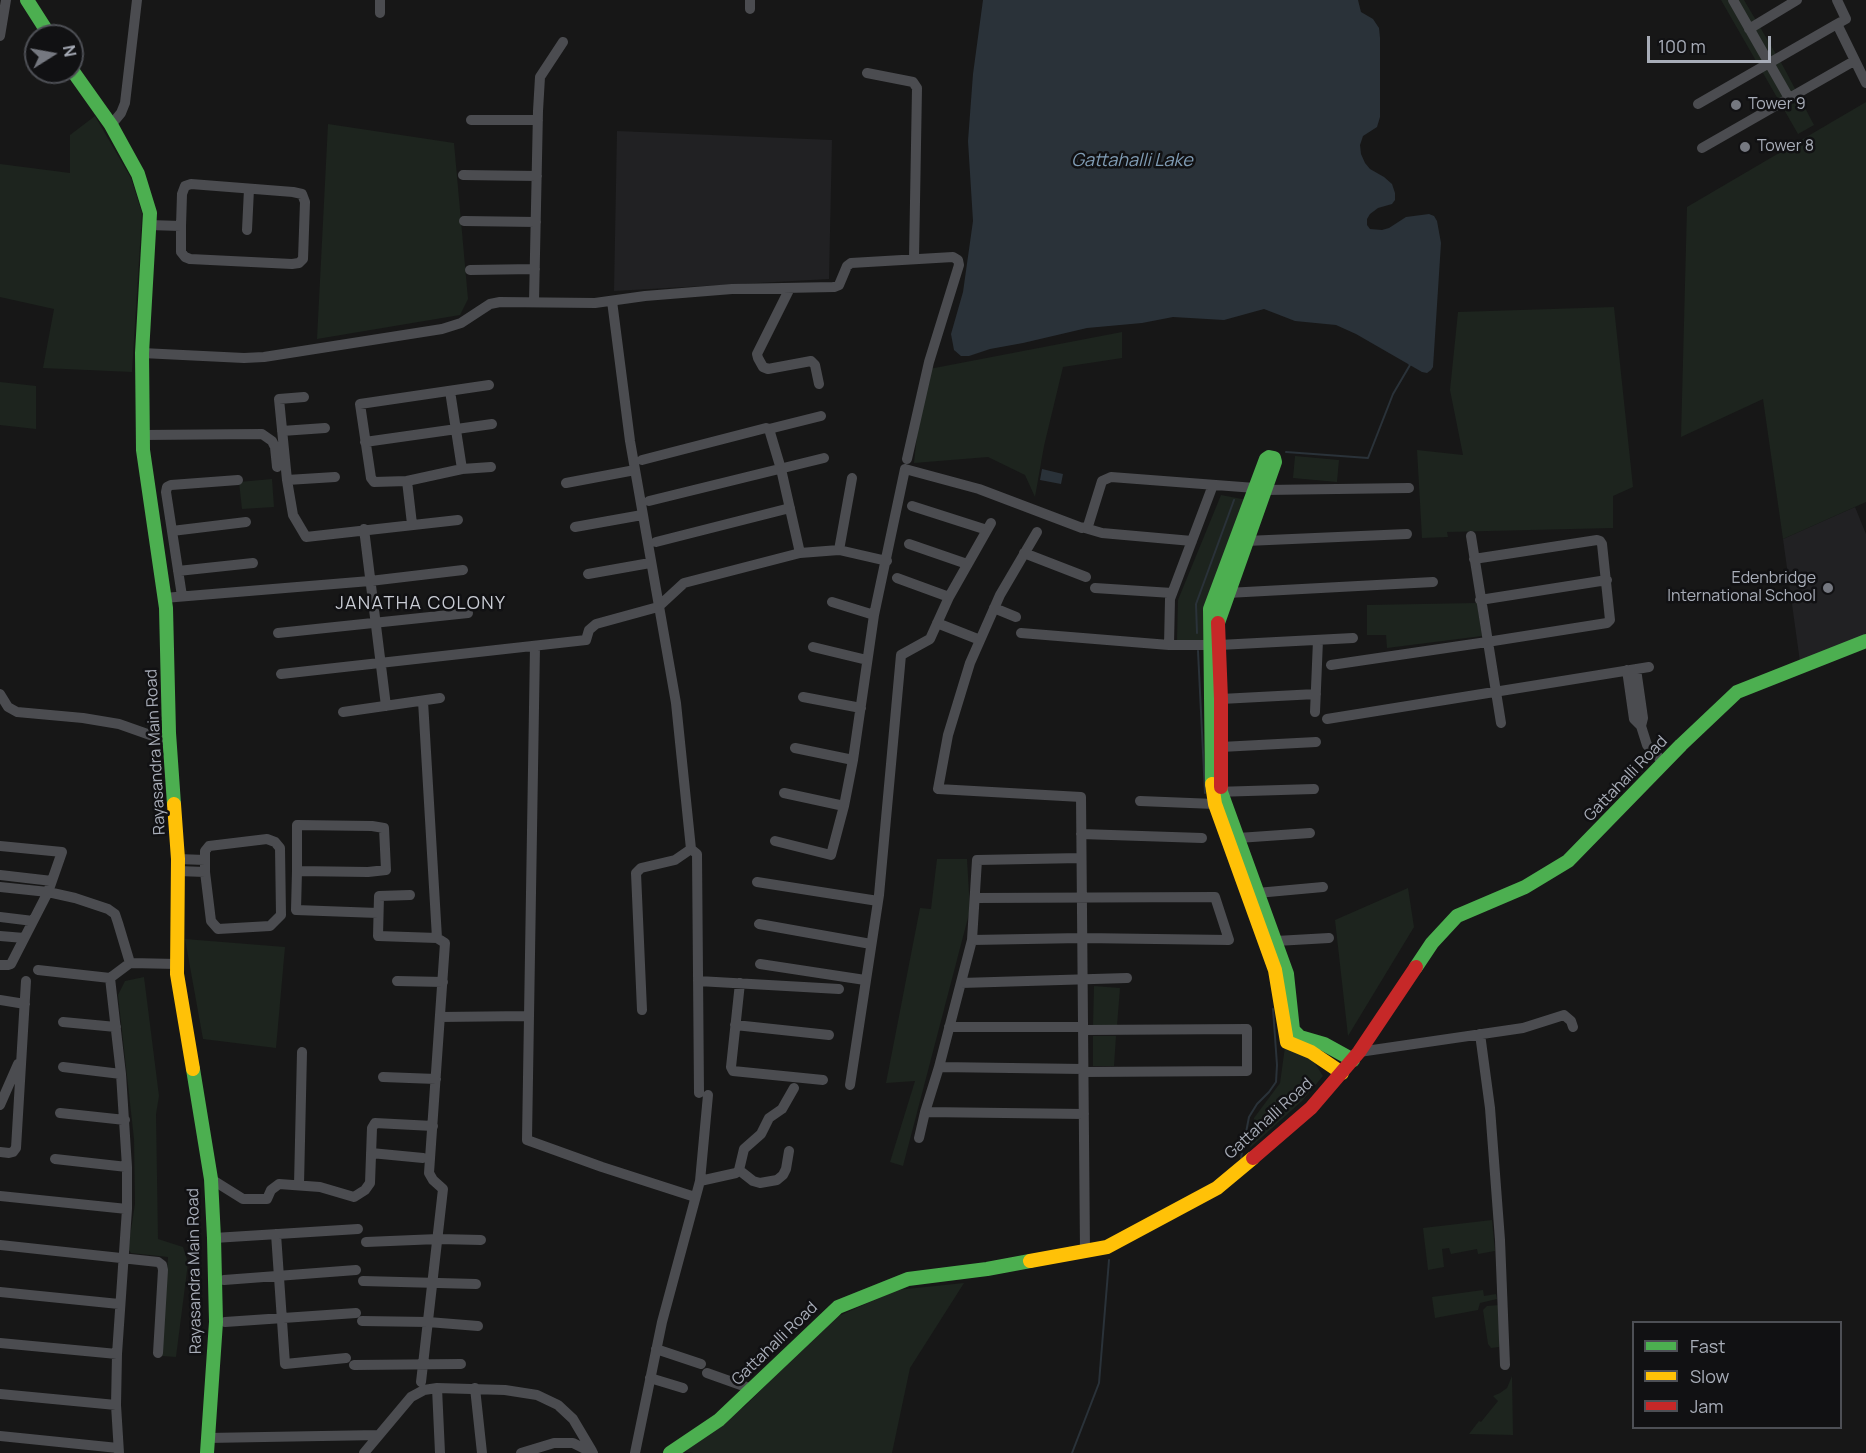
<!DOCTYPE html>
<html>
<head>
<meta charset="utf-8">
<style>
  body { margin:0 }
  #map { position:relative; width:1866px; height:1453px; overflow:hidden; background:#171717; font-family:Manrope,sans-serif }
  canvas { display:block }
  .legend { position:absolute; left:1632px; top:1321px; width:210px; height:108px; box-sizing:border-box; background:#111113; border:2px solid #4d4f55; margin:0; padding:8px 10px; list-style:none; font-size:18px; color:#a8adb8 }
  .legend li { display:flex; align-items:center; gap:12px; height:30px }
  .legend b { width:30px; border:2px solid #4d4f55 }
  .north { position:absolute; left:24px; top:24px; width:60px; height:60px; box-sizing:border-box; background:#111113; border:2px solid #4d4f55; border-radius:50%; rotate:79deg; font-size:16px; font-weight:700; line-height:24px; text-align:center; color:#a8adb8 }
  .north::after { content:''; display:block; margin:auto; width:21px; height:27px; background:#757880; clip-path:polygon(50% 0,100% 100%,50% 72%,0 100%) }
  .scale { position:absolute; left:1647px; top:36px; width:124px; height:27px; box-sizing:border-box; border:3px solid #a8adb8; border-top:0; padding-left:8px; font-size:18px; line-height:21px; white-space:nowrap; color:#a8adb8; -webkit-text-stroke:4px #111113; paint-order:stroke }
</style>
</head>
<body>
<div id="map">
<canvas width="1866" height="1453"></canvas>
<ul class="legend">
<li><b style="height:8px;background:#4caf50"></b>Fast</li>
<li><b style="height:8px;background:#ffc107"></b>Slow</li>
<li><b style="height:8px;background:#c62828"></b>Jam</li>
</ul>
<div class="north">N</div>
<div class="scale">100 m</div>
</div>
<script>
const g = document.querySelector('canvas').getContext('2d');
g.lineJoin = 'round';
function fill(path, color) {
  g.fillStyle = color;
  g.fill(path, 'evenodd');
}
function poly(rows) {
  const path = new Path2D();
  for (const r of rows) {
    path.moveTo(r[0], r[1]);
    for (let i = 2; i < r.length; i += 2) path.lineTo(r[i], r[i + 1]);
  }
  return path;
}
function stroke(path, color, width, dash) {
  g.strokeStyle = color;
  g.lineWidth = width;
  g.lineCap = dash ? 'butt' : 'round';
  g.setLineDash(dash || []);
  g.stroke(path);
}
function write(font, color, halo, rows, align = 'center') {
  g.font = font + ' Manrope,sans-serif';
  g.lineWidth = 5;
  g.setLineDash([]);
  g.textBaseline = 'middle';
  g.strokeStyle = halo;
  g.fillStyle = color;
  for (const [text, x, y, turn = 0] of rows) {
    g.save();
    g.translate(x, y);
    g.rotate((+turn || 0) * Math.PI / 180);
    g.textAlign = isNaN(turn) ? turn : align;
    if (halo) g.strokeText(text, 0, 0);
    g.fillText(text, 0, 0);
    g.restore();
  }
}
fill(poly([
  [617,131,832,140,829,279,614,291],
  [1855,507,1866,534,1866,636,1800,662,1783,539]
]), '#212123');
fill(poly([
  [1721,0,1744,0,1783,66,1814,125,1798,134],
  [1866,102,1866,502,1783,539,1763,399,1681,437,1687,207],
  [95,116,131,178,142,213,132,372,43,368,54,309,0,297,0,164,70,173,70,135],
  [328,124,454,143,468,299,460,315,317,339],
  [1614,307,1633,487,1613,496,1613,528,1447,532,1448,537,1422,538,1417,450,1463,455,1450,390,1458,312],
  [1122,332,1122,358,1063,367,1044,446,1035,497,1025,475,988,457,914,463,924,370],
  [0,382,36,386,36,429,0,425],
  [1295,456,1339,460,1337,482,1293,478],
  [272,479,274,507,242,509,239,482],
  [1221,495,1247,500,1206,640,1177,640,1178,600],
  [1477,603,1482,636,1387,648,1386,635,1367,635,1367,605],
  [937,859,967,859,970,910,903,1166,890,1162,915,1081,886,1083,920,908,931,909],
  [1408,888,1414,927,1348,1036,1335,920],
  [185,939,285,947,276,1048,203,1039],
  [144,977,159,1096,156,1114,158,1239,183,1247,188,1263,176,1357,162,1356,168,1257,131,1253,128,1249,135,1204,134,1139,118,995,125,981],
  [1094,986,1120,988,1117,1026,1093,1026],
  [1093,1036,1116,1036,1114,1066,1093,1066],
  [1285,1047,1309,1054,1323,1076,1302,1101,1250,1148,1254,1118,1280,1083],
  [1492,1220,1495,1251,1478,1254,1477,1249,1451,1254,1449,1248,1442,1249,1444,1267,1428,1270,1423,1228],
  [964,1283,910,1368,892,1453,693,1453,681,1451,745,1406,832,1319,897,1290],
  [1483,1290,1484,1296,1496,1294,1497,1299,1480,1303,1478,1310,1435,1318,1432,1297],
  [1499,1305,1499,1347,1491,1348,1488,1344,1483,1310,1487,1306],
  [1512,1376,1513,1435,1469,1434,1479,1421,1481,1422,1498,1401,1493,1396,1500,1393,1507,1388]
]), '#1d241e');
fill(poly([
  [983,0,1358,0,1361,12,1373,19,1379,28,1380,38,1380,117,1377,127,1363,136,1360,145,1361,154,1365,163,1370,169,1384,177,1392,184,1395,193,1395,200,1392,204,1378,208,1370,214,1367,219,1367,225,1370,229,1382,230,1389,228,1406,217,1429,214,1434,216,1437,221,1441,243,1433,367,1431,370,1427,373,1422,372,1356,334,1336,325,1295,321,1264,309,1224,320,1173,317,1142,323,1087,328,1023,343,990,349,969,356,961,356,954,350,951,334,963,292,973,221,968,141,973,74],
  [1042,469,1063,474,1061,484,1040,480]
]), '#2a3239');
stroke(poly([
  [1286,452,1368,458,1393,394,1410,365,1409,363],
  [1197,633,1196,604,1234,500],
  [1198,651,1205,793],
  [1241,1158,1249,1117,1257,1104,1269,1092,1276,1082,1277,1065,1273,1009],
  [1072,1453,1099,1383,1109,1260]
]), '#2a3239', 2);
stroke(poly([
  [750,0,750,9],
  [1733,0,1789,98],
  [1837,0,1846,19,1837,24,1866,83],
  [380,13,380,0],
  [1749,29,1797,0],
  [0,36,6,0],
  [867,73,913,82,917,88,914,259],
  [1698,104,1837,24],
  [471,120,538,120],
  [111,125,121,113,125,103,137,0],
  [1702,148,1854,61],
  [463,175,537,176],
  [464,221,536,222],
  [149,225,181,226,182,194,185,186,191,184,293,192,302,194,305,202,303,259,299,263,292,264,190,259,185,257,181,252,181,226],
  [247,230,249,189],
  [470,270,535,269],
  [790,288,757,354,758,358,763,367,768,369,811,361,815,365,819,384],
  [612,301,630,441,676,703,691,849,697,854,699,1093],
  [534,302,538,111,540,77,563,42],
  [142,353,244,358,264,357,442,329,461,323,490,304,500,302,595,303,645,296,732,289,834,287,839,285,847,266,851,263,953,257,958,260,959,265,929,362,907,459],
  [304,397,279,399,287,480,293,515,306,537,458,520],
  [769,429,821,416],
  [282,431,325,428],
  [143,435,262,434,272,441,275,447,277,467],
  [365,442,492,424],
  [642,460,766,428,769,429,781,469,800,553],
  [462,469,491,467],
  [852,478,839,550,887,561],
  [287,480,335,477],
  [407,481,462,469,450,391],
  [566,483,635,470],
  [1265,490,1409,488],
  [649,501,824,458],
  [912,506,987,530],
  [412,524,407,481,374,482,371,478,360,404,489,385],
  [575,527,642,515],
  [1085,528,1102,533,1192,541],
  [364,529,386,706],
  [172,531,246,522],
  [1037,532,1000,595,970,663,948,735,938,789,1081,797,1085,1251],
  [1471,536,1501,723],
  [1246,541,1407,534],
  [656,542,790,508],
  [909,544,967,564],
  [1024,553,1086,577],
  [178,571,253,563],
  [588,574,650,563],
  [897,578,949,597],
  [1095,588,1172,593],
  [1227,593,1433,582],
  [182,596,166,492,167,487,171,485,238,480],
  [164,598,370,581,463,570],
  [1480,600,1607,580],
  [832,602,874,615],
  [994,608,1016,617],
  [937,623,980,640],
  [278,633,468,613],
  [1021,633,1169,645,1219,645,1353,638],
  [1169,645,1170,599,1213,485],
  [535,646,527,1140,602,1167,695,1197],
  [813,647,867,660],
  [1331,665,1487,642,1607,623,1610,620,1602,544,1600,541,1597,540,1474,559],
  [1636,669,1643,718,1641,726],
  [1627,670,1634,719,1641,726,1647,745,1664,763],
  [281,674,586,640,589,630,596,624,658,607,684,583,800,553,839,550],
  [0,694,8,707,17,712,83,718,119,724,170,742],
  [803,697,861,708],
  [1221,699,1316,694],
  [343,712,440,698],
  [1315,712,1318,640],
  [1327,719,1649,667],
  [1221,747,1316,742],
  [795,748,853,760],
  [1215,792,1314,789],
  [784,793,844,806],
  [1140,801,1215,804],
  [1081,834,1202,838],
  [1238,838,1310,833],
  [775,841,831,855,844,806,853,760,874,615,905,469,979,489,1082,528,1088,526,1102,481,1111,477,1255,488],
  [0,846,62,852,48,892,11,964,8,965,0,965],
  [1081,858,977,860,972,940,939,1067,1083,1069],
  [178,859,205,860],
  [178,871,205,872,211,921,218,929,270,926,281,915,280,848,275,842,267,839,209,846,205,851,205,872],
  [297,871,368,872,386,870,384,828,372,826,297,825,297,871,296,910,378,913],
  [0,875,52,881],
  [757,882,878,901],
  [0,887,48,892,75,898,108,909,115,914,118,923,130,963,177,964],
  [1257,893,1323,887],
  [410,895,379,896,378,936,437,938],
  [0,917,33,921],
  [759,924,871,944],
  [0,936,24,938],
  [972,940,1082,938,1229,940,1215,897,975,898],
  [1276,941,1329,938],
  [760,964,865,980],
  [38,970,110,978,121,1074,127,1167,127,1209,117,1354,116,1405,119,1453],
  [110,978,130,963],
  [397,981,443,982],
  [698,981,839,989],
  [740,983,731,1067,733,1071,823,1080],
  [961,983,1127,978],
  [0,1000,25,1004],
  [642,1010,636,873,641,868,675,860,691,849],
  [440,1017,529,1016],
  [63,1022,116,1027],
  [735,1025,829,1035],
  [949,1027,1083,1027],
  [1083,1030,1247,1029,1247,1071,1083,1072],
  [1480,1034,1490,1108,1500,1240,1505,1365],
  [1359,1052,1523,1028,1564,1015,1571,1021,1573,1027],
  [63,1067,121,1074],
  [939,1067,925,1112,1084,1114],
  [383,1077,436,1079],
  [850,1085,879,895,901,655,930,639,949,597,991,523],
  [0,1105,18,1064],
  [60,1113,125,1120],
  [919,1138,925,1112],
  [0,1152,9,1153,13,1152,16,1148,26,981],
  [371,1153,423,1158],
  [55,1159,127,1167],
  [739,1170,753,1181,760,1183,777,1180,783,1175,786,1169,789,1151],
  [211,1179,243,1199,267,1199,271,1190,279,1184,320,1187,354,1197,365,1190,370,1183,372,1128,375,1123,433,1126],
  [700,1181,736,1173,739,1170,744,1149,761,1134,769,1118,782,1109,794,1088],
  [299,1185,302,1052],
  [0,1196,127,1209],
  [276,1234,285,1364,346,1358],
  [214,1238,358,1229],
  [366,1242,438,1239,481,1240],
  [0,1245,158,1262,162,1265,163,1270,158,1353],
  [224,1280,356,1270],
  [363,1281,476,1284],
  [0,1292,119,1304],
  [362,1321,428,1322,478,1326],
  [225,1322,356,1313],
  [0,1343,117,1354],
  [656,1349,701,1364],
  [354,1365,461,1364],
  [707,1373,752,1389],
  [650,1378,683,1388],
  [421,1382,443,1189,433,1180,429,1173,445,943,437,938,423,701],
  [437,1388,440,1453],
  [475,1388,482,1453],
  [0,1394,116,1405],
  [0,1436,118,1448],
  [207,1438,379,1435],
  [364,1453,411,1397,424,1390,437,1388,505,1390,537,1395,558,1405,573,1419,592,1451],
  [521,1453,554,1443,573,1443,593,1453],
  [635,1453,662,1322,700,1181,708,1095]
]), '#4b4c50', 10);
stroke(poly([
  [27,0,50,36],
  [72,70,111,125,138,174,150,213,142,353,143,450,166,608,169,733,174,804],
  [1212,784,1210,609,1266,459,1269,457,1274,458,1275,462,1218,623],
  [1221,787,1221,792,1287,974,1293,1030,1300,1037,1324,1044,1353,1060],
  [1416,967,1432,943,1457,916,1525,887,1568,861,1681,745,1737,692,1866,641],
  [193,1069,211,1179,214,1238,216,1322,207,1453],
  [670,1453,719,1420,838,1307,908,1279,987,1269,1030,1261]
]), '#4caf50', 14);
stroke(poly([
  [1212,784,1215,804,1275,970,1287,1042,1311,1052,1342,1073],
  [174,804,178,859,177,974,193,1069],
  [1030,1261,1107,1247,1217,1188,1253,1158]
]), '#ffc107', 14);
stroke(poly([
  [1218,623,1221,699,1221,787],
  [1253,1158,1311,1108,1359,1052,1416,967]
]), '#c62828', 14);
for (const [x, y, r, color] of [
  [1736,105,6,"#757880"],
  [1745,147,6,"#757880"],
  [1828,588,6,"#757880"]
]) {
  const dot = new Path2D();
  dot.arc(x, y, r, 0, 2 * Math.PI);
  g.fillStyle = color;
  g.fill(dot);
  stroke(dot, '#111113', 2);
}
write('16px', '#a8adb8', '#111113', [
  ["Tower 9",1748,105],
  ["Tower 8",1757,147],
  ["Edenbridge",1816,579,"right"],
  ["International School",1816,597,"right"]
], 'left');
write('16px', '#a8adb8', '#111113', [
  ["Rayasandra Main Road",156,752,-93],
  ["Gattahalli Road",1626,779,-46],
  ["Gattahalli Road",1269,1119,-42],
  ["Rayasandra Main Road",195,1271,-91],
  ["Gattahalli Road",775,1344,-44]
]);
write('italic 18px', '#7f9bb3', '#111113', [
  ["Gattahalli Lake",1132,161]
]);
g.letterSpacing = '1.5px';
write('18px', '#c9ccd4', '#111113', [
  ["JANATHA COLONY",421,604]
]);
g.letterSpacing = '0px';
</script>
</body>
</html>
